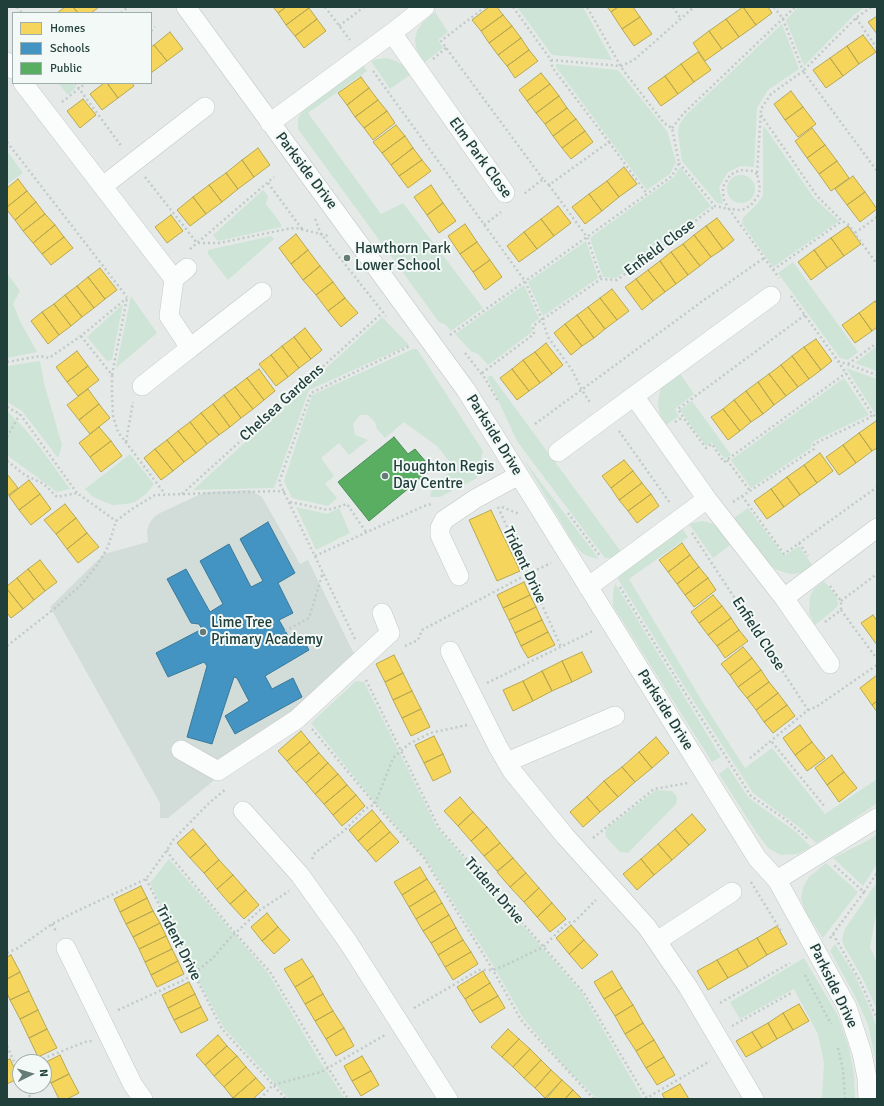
<!DOCTYPE html>
<html>
<head>
<meta charset="utf-8">
<style>
  body { margin:0 }
  #map { position:relative; width:884px; height:1106px; overflow:hidden; background:#e5eae8; font-family:Signika,sans-serif }
  canvas { display:block }
  .frame { position:absolute; inset:0; border:8px solid #213f3a; pointer-events:none }
  .legend { position:absolute; left:12px; top:12px; width:140px; height:72px; box-sizing:border-box; background:#f3f9f7; border:1px solid #9fafab; margin:0; padding:5px 7px; list-style:none; font-size:12px; color:#213f3a }
  .legend li { display:flex; align-items:center; gap:8px; height:20px }
  .legend b { width:20px; border:1px solid #9fafab }
  .north { position:absolute; left:12px; top:1054px; width:40px; height:40px; box-sizing:border-box; background:#f3f9f7; border:1px solid #9fafab; border-radius:50%; rotate:85deg; font-size:11px; font-weight:700; line-height:16px; text-align:center; color:#213f3a }
  .north::after { content:''; display:block; margin:auto; width:14px; height:18px; background:#667b77; clip-path:polygon(50% 0,100% 100%,50% 72%,0 100%) }
</style>
</head>
<body>
<div id="map">
<canvas width="884" height="1106"></canvas>
<div class="frame"></div>
<ul class="legend">
<li><b style="height:11px;background:#f6d55c"></b>Homes</li>
<li><b style="height:11px;background:#4393c3"></b>Schools</li>
<li><b style="height:11px;background:#5aae61"></b>Public</li>
</ul>
<div class="north">N</div>
</div>
<script>
const g = document.querySelector('canvas').getContext('2d');
g.lineJoin = 'round';
function fill(path, color) {
  g.fillStyle = color;
  g.fill(path, 'evenodd');
}
function poly(rows) {
  const path = new Path2D();
  for (const r of rows) {
    if (r.length === 3) {
      path.moveTo(r[0] + r[2], r[1]);
      path.arc(r[0], r[1], r[2], 0, 2 * Math.PI);
      continue;
    }
    path.moveTo(r[0], r[1]);
    for (let i = 2; i < r.length; i += 2) path.lineTo(r[i], r[i + 1]);
  }
  return path;
}
function stroke(path, color, width, dash) {
  g.strokeStyle = color;
  g.lineWidth = width;
  g.lineCap = dash ? 'butt' : 'round';
  g.setLineDash(dash || []);
  g.stroke(path);
}
function write(font, color, halo, rows, align = 'center') {
  g.font = font + ' Signika,sans-serif';
  g.lineWidth = 4;
  g.setLineDash([]);
  g.textBaseline = 'middle';
  g.strokeStyle = halo;
  g.fillStyle = color;
  for (const [text, x, y, turn = 0] of rows) {
    g.save();
    g.translate(x, y);
    g.rotate((+turn || 0) * Math.PI / 180);
    g.textAlign = isNaN(turn) ? turn : align;
    if (halo) g.strokeText(text, 0, 0);
    g.fillText(text, 0, 0);
    g.restore();
  }
}
fill(poly([
  [250,490,262,497,300,564,308,560,355,656,262,741,168,818,160,818,160,803,50,607,104,554,148,542,147,531,149,524,154,517,160,513,205,492]
]), '#d2dcd8');
fill(poly([
  [517,7,583,7,612,60,552,55],
  [798,7,865,7,854,15,804,66,786,20],
  [435,12,448,32,438,40,443,48,424,63,416,48,415,40,417,31,422,23],
  [782,24,799,69,768,90,757,108,754,167,741,166,728,172,719,187,723,204,717,203,682,161,678,133,679,125,686,115],
  [387,58,398,62,405,67,410,75,390,89,371,61,378,59],
  [556,64,618,70,667,131,676,162,670,174,647,190,556,67],
  [363,65,367,71,308,113,381,214,403,203,483,308,451,331,446,325,439,322,298,129,298,119,303,109],
  [58,83,72,83,76,87,68,95],
  [764,126,814,198,839,221,773,267,742,223,743,218,758,203,763,195,763,129],
  [7,151,23,173,7,184],
  [680,167,711,206,616,278,603,277,590,238,674,177],
  [741,189,14],
  [263,190,268,196,266,204,281,224,281,227,218,241,213,235],
  [271,236,274,239,228,280,208,254,208,250],
  [586,241,598,278,543,316,528,282],
  [793,262,858,352,848,360,840,358,778,273],
  [7,273,20,291,13,304,20,321,37,352,7,358],
  [524,285,539,319,531,324,532,332,488,365,478,354,472,352,455,334],
  [131,296,157,333,116,368],
  [123,304,112,360,107,361,87,337],
  [382,317,409,345,309,390,274,488,193,490],
  [877,346,877,371,855,363],
  [413,349,417,349,483,451,477,478,440,497,430,497,432,489,454,467,437,446,404,422,385,438,377,429,375,422,368,415,360,415,353,424,355,435,368,440,349,455,339,443,321,458,334,476,325,484,337,498,328,506,292,498,284,481,312,395],
  [40,361,44,383,62,445,58,458,22,411,7,402,7,366],
  [846,368,877,379,877,414,874,412],
  [679,372,694,394,675,409,679,416,666,425,660,415,658,405,659,395,662,387,667,381],
  [491,375,622,553,612,558,605,558,525,452,517,441,494,391,487,378],
  [844,378,869,415,812,442,811,448,751,488,731,460],
  [692,401,731,455,725,459,712,443,706,446,680,410],
  [7,411,25,429,42,450,70,489,57,492,7,455],
  [130,454,154,484,146,494,135,502,127,504,112,505,93,497,85,489],
  [524,460,599,559,587,556,581,552,574,544],
  [296,507,327,514,339,508,350,533,316,550],
  [748,508,784,556,799,546,813,566,803,573,790,574,777,570,770,565,765,560,734,518],
  [702,521,711,523,719,527,733,543,713,558,689,524],
  [682,528,688,537,629,579,705,706,745,768,772,748,825,814,877,779,877,803,840,829,816,843,799,827,753,793,684,686,618,579,620,574],
  [824,581,837,597,838,605,835,609,815,625,809,613,810,596,814,589],
  [615,583,721,757,712,762,613,606,613,594],
  [356,681,364,682,437,828,582,993,643,1099,597,1099,565,1067,523,1018,493,965,425,858,372,799,311,723],
  [728,767,749,798,796,832,811,847,797,854,781,855,768,848,756,832,719,774],
  [656,790,672,791,677,797,676,804,628,853,620,852,606,837,605,833,607,828],
  [877,834,877,864,863,886,833,858,869,840],
  [169,859,268,973,318,1058,345,1099,289,1099,224,1028,191,967,150,883],
  [826,863,858,892,823,938,805,911,801,899,803,887,809,877],
  [877,882,877,909,870,947,877,963,877,1010,862,977,844,946,842,939,845,929],
  [835,944,854,974,868,1004,877,1028,877,1068,868,1024,854,994,830,951],
  [804,958,838,1016,849,1048,854,1074,855,1099,822,1099,824,1063,818,1034,794,989,740,1019,730,1002]
]), '#cde4d6');
const homes = poly([
  [65,7,73,7,78,13,57,13,65,7],
  [73,7,99,7,91,13,78,13,73,7],
  [273,7,286,7,278,13,273,7],
  [286,7,308,7,309,8,286,25,278,13,286,7],
  [489,7,497,7,503,15,481,31,472,20,489,7],
  [607,7,618,7,611,12,607,7],
  [618,7,633,7,640,17,622,29,611,12,618,7],
  [743,7,756,25,739,37,726,19,743,7],
  [743,7,768,7,772,13,756,25,743,7],
  [309,8,317,19,295,36,286,25,309,8],
  [503,15,512,26,489,43,481,31,503,15],
  [877,16,877,34,868,22,877,16],
  [640,17,652,34,634,46,622,29,640,17],
  [317,19,326,31,304,48,295,36,317,19],
  [726,19,739,37,722,49,709,31,726,19],
  [512,26,521,38,498,55,489,43,512,26],
  [709,31,722,49,705,61,693,43,709,31],
  [170,32,183,49,167,61,154,45,170,32],
  [863,35,876,52,859,64,847,46,863,35],
  [521,38,529,50,507,66,498,55,521,38],
  [154,45,167,61,151,73,151,47,154,45],
  [847,46,859,64,843,76,830,58,847,46],
  [529,50,538,61,515,78,507,66,529,50],
  [698,52,711,70,694,82,681,64,698,52],
  [830,58,843,76,826,88,813,70,830,58],
  [681,64,694,82,678,94,665,76,681,64],
  [541,73,550,84,527,101,519,90,541,73],
  [665,76,678,94,661,106,648,88,665,76],
  [361,77,369,88,347,105,338,93,361,77],
  [104,83,107,83,118,98,102,110,90,94,104,83],
  [107,83,132,83,134,86,118,98,107,83],
  [550,84,559,96,536,113,527,101,550,84],
  [369,88,378,100,355,117,347,105,369,88],
  [791,91,803,107,785,120,774,104,791,91],
  [559,96,567,108,545,124,536,113,559,96],
  [83,99,96,115,80,128,67,111,83,99],
  [378,100,387,111,364,128,355,117,378,100],
  [803,107,816,124,798,137,785,120,803,107],
  [567,108,576,119,553,136,545,124,567,108],
  [387,111,395,123,373,140,364,128,387,111],
  [576,119,585,131,562,148,553,136,576,119],
  [396,125,405,136,382,153,373,142,396,125],
  [812,128,825,145,807,158,795,141,812,128],
  [585,131,593,142,571,159,562,148,585,131],
  [405,136,413,148,391,165,382,153,405,136],
  [825,145,837,161,819,174,807,158,825,145],
  [258,148,270,165,254,177,242,160,258,148],
  [413,148,422,160,399,176,391,165,413,148],
  [242,160,254,177,238,189,226,173,242,160],
  [422,160,431,171,408,188,399,176,422,160],
  [837,161,849,178,831,191,819,174,837,161],
  [624,167,637,184,619,197,607,181,624,167],
  [226,173,238,189,222,202,209,185,226,173],
  [853,176,865,192,847,205,835,189,853,176],
  [18,179,27,191,7,207,7,188,18,179],
  [607,181,619,197,602,211,589,194,607,181],
  [209,185,222,202,206,214,193,197,209,185],
  [431,185,443,203,427,215,414,197,431,185],
  [27,191,36,202,15,220,7,210,7,207,27,191],
  [865,192,877,209,860,222,847,205,865,192],
  [589,194,602,211,585,224,572,207,589,194],
  [193,197,206,214,190,226,177,210,193,197],
  [36,202,45,214,23,231,15,220,36,202],
  [443,203,456,221,439,233,427,215,443,203],
  [558,206,571,223,554,236,541,219,558,206],
  [45,214,55,225,33,243,23,231,45,214],
  [171,215,183,231,167,243,155,227,171,215],
  [717,218,734,240,723,249,706,226,717,218],
  [541,219,554,236,537,249,524,232,541,219],
  [465,224,477,242,460,254,448,236,465,224],
  [55,225,64,237,42,254,33,243,55,225],
  [706,226,723,249,711,257,694,235,706,226],
  [848,226,861,244,844,256,831,238,848,226],
  [524,232,537,249,519,262,507,246,524,232],
  [296,234,308,250,291,264,279,248,296,234],
  [694,235,711,257,700,266,683,244,694,235],
  [64,237,73,248,51,265,42,254,64,237],
  [831,238,844,256,827,268,814,250,831,238],
  [477,242,490,260,473,272,460,254,477,242],
  [683,244,700,266,688,275,671,252,683,244],
  [308,250,320,266,303,280,291,264,308,250],
  [814,250,827,268,811,280,798,262,814,250],
  [671,252,688,275,676,284,660,261,671,252],
  [490,260,502,277,485,290,473,272,490,260],
  [660,261,676,284,665,292,648,270,660,261],
  [320,266,333,282,316,295,303,280,320,266],
  [100,268,117,290,105,299,88,277,100,268],
  [648,270,665,292,653,301,636,279,648,270],
  [88,277,105,299,94,308,77,286,88,277],
  [636,279,653,301,642,310,625,287,636,279],
  [333,282,345,298,328,311,316,295,333,282],
  [77,286,94,308,82,317,65,295,77,286],
  [612,289,629,311,617,320,600,298,612,289],
  [65,295,82,317,71,326,54,304,65,295],
  [345,298,358,313,341,327,328,311,345,298],
  [600,298,617,320,605,329,588,307,600,298],
  [875,301,877,304,877,327,872,331,859,313,875,301],
  [54,304,71,326,59,335,42,312,54,304],
  [588,307,605,329,594,338,577,315,588,307],
  [42,312,59,335,48,344,31,321,42,312],
  [859,313,872,331,855,343,842,325,859,313],
  [577,315,594,338,582,346,565,324,577,315],
  [565,324,582,346,571,355,554,333,565,324],
  [305,328,322,350,311,359,294,337,305,328],
  [294,337,311,359,299,368,282,346,294,337],
  [816,339,832,361,821,370,804,347,816,339],
  [546,343,563,365,552,374,535,352,546,343],
  [282,346,299,368,288,377,271,355,282,346],
  [804,347,821,370,809,379,792,356,804,347],
  [77,351,88,366,67,382,56,367,77,351],
  [535,352,552,374,540,383,523,360,535,352],
  [271,355,288,377,276,386,259,364,271,355],
  [792,356,809,379,798,387,781,365,792,356],
  [523,360,540,383,529,391,512,369,523,360],
  [781,365,798,387,786,396,769,374,781,365],
  [88,366,99,380,78,396,67,382,88,366],
  [259,369,275,391,264,400,247,378,259,369],
  [512,369,529,391,517,400,500,378,512,369],
  [769,374,786,396,774,405,758,382,769,374],
  [247,378,264,400,253,409,235,387,247,378],
  [758,382,774,405,763,414,746,391,758,382],
  [235,387,253,409,241,418,224,395,235,387],
  [88,389,99,404,79,420,67,405,88,389],
  [746,391,763,414,751,422,734,400,746,391],
  [224,395,241,418,230,427,213,404,224,395],
  [734,400,751,422,740,431,723,409,734,400],
  [99,404,110,418,90,434,79,420,99,404],
  [213,404,230,427,219,435,201,413,213,404],
  [723,409,740,431,728,440,711,417,723,409],
  [201,413,219,435,207,444,190,422,201,413],
  [876,421,877,423,877,448,872,451,859,433,876,421],
  [190,422,207,444,196,453,178,431,190,422],
  [99,427,111,441,90,457,79,443,99,427],
  [178,431,196,453,184,462,167,440,178,431],
  [859,433,872,451,856,463,843,445,859,433],
  [167,440,184,462,173,471,155,449,167,440],
  [111,441,122,456,101,472,90,457,111,441],
  [843,445,856,463,839,475,826,457,843,445],
  [155,449,173,471,161,480,144,458,155,449],
  [820,453,833,471,817,483,804,465,820,453],
  [624,460,633,471,611,488,602,476,624,460],
  [804,465,817,483,800,495,787,477,804,465],
  [633,471,642,483,619,500,611,488,633,471],
  [7,474,18,488,7,496,7,474],
  [787,477,800,495,784,507,771,489,787,477],
  [29,480,40,494,19,510,9,496,29,480],
  [642,483,651,494,628,511,619,500,642,483],
  [771,489,784,507,767,519,754,501,771,489],
  [40,494,51,509,31,525,19,510,40,494],
  [651,494,659,506,637,523,628,511,651,494],
  [65,504,76,518,56,534,44,520,65,504],
  [491,510,520,571,497,581,469,520,491,510],
  [76,518,87,533,67,549,56,534,76,518],
  [87,533,99,547,78,563,67,549,87,533],
  [682,543,690,555,668,572,659,560,682,543],
  [690,555,699,567,677,584,668,572,690,555],
  [40,560,57,582,45,591,28,569,40,560],
  [699,567,708,578,685,595,677,584,699,567],
  [28,569,45,591,34,600,17,578,28,569],
  [17,578,34,600,23,609,7,589,7,586,17,578],
  [708,578,716,590,694,607,685,595,708,578],
  [524,582,530,595,503,608,497,595,524,582],
  [7,589,23,609,11,618,7,613,7,589],
  [530,595,536,607,509,620,503,608,530,595],
  [713,595,722,606,699,623,691,612,713,595],
  [722,606,731,618,708,635,699,623,722,606],
  [536,607,542,620,515,633,509,620,536,607],
  [873,615,877,621,877,645,861,623,873,615],
  [731,618,739,630,717,646,708,635,731,618],
  [542,620,548,632,521,646,515,633,542,620],
  [739,630,748,641,725,658,717,646,739,630],
  [548,632,555,645,528,658,521,646,548,632],
  [743,647,752,658,730,675,721,664,743,647],
  [582,652,592,672,572,682,562,661,582,652],
  [394,655,403,673,385,682,376,664,394,655],
  [752,658,761,670,738,687,730,675,752,658],
  [562,661,572,682,552,691,542,671,562,661],
  [761,670,769,682,747,698,738,687,761,670],
  [542,671,552,691,533,701,523,681,542,671],
  [403,673,412,691,393,700,385,682,403,673],
  [877,675,877,701,872,705,860,688,877,675],
  [523,681,533,701,513,711,503,690,523,681],
  [769,682,778,693,756,710,747,698,769,682],
  [412,691,421,709,402,718,393,700,412,691],
  [778,693,787,705,764,722,756,710,778,693],
  [877,701,877,712,872,705,877,701],
  [787,705,795,716,773,733,764,722,787,705],
  [421,709,430,727,411,736,402,718,421,709],
  [800,725,812,742,795,755,783,738,800,725],
  [301,731,310,742,287,761,278,751,301,731],
  [434,736,443,754,424,763,415,745,434,736],
  [656,737,669,753,652,768,639,752,656,737],
  [310,742,319,753,296,772,287,761,310,742],
  [812,742,825,758,807,771,795,755,812,742],
  [639,752,652,768,635,782,622,767,639,752],
  [319,753,328,763,306,783,296,772,319,753],
  [443,754,451,772,433,781,424,763,443,754],
  [832,755,844,772,827,785,815,768,832,755],
  [328,763,338,774,315,794,306,783,328,763],
  [622,767,635,782,618,797,604,781,622,767],
  [844,772,857,788,839,802,827,785,844,772],
  [338,774,347,785,324,804,315,794,338,774],
  [604,781,618,797,600,812,587,797,604,781],
  [347,785,356,795,333,815,324,804,347,785],
  [356,795,365,806,342,826,333,815,356,795],
  [460,797,473,812,458,826,444,811,460,797],
  [587,797,600,812,583,827,570,812,587,797],
  [372,810,381,821,358,841,349,830,372,810],
  [473,812,487,827,471,841,458,826,473,812],
  [692,814,706,830,689,845,675,829,692,814],
  [381,821,390,832,367,851,358,841,381,821],
  [487,827,500,843,484,856,471,841,487,827],
  [193,829,206,844,190,858,177,843,193,829],
  [675,829,689,845,672,860,658,844,675,829],
  [390,832,399,842,376,862,367,851,390,832],
  [500,843,513,858,497,871,484,856,500,843],
  [206,844,219,860,204,873,190,858,206,844],
  [658,844,672,860,654,875,641,859,658,844],
  [513,858,526,873,510,887,497,872,513,858],
  [641,859,654,875,637,890,623,874,641,859],
  [219,860,233,875,217,889,204,873,219,860],
  [420,867,427,879,402,895,394,882,420,867],
  [526,873,539,888,524,902,510,887,526,873],
  [233,875,246,890,230,904,217,889,233,875],
  [427,879,435,891,409,907,402,895,427,879],
  [141,886,147,898,120,912,114,899,141,886],
  [539,888,552,903,537,917,524,902,539,888],
  [246,890,259,905,244,919,230,904,246,890],
  [435,891,442,903,416,919,409,907,435,891],
  [147,898,153,911,126,924,120,912,147,898],
  [442,903,449,915,423,931,416,919,442,903],
  [552,903,566,919,550,932,537,917,552,903],
  [153,911,160,923,133,937,126,924,153,911],
  [267,913,278,927,262,941,251,927,267,913],
  [449,915,456,928,431,943,423,931,449,915],
  [160,923,166,936,139,949,133,937,160,923],
  [571,925,584,940,569,954,556,938,571,925],
  [777,926,787,944,767,955,757,938,777,926],
  [278,927,290,940,274,954,262,941,278,927],
  [456,928,463,940,438,955,431,943,456,928],
  [166,936,172,949,145,962,139,949,166,936],
  [757,938,767,955,748,967,737,949,757,938],
  [463,940,471,952,445,967,438,955,463,940],
  [584,940,598,955,582,969,569,954,584,940],
  [172,949,178,961,151,975,145,962,172,949],
  [737,949,748,967,728,978,717,960,737,949],
  [471,952,478,964,453,980,445,967,471,952],
  [11,955,20,972,7,979,7,957,11,955],
  [302,959,313,976,295,987,284,969,302,959],
  [717,960,728,978,708,990,697,971,717,960],
  [178,961,184,974,157,987,151,975,178,961],
  [483,971,490,983,465,999,457,987,483,971],
  [612,971,622,988,604,999,594,982,612,971],
  [20,972,29,991,10,1000,7,993,7,979,20,972],
  [313,976,323,994,305,1004,295,987,313,976],
  [189,982,195,994,168,1008,162,995,189,982],
  [490,983,498,996,472,1011,465,999,490,983],
  [622,988,633,1005,615,1016,604,999,622,988],
  [29,991,38,1010,20,1019,10,1000,29,991],
  [195,994,201,1007,174,1020,168,1008,195,994],
  [323,994,333,1011,315,1021,305,1004,323,994],
  [498,996,505,1008,480,1023,472,1011,498,996],
  [799,1004,809,1021,793,1030,783,1013,799,1004],
  [633,1005,643,1023,625,1034,615,1016,633,1005],
  [201,1007,208,1020,181,1033,174,1020,201,1007],
  [38,1010,47,1029,29,1038,20,1019,38,1010],
  [333,1011,344,1028,326,1039,315,1021,333,1011],
  [783,1013,793,1030,777,1039,768,1023,783,1013],
  [643,1023,654,1040,636,1051,625,1034,643,1023],
  [768,1023,777,1039,762,1048,752,1032,768,1023],
  [344,1028,354,1046,336,1056,326,1039,344,1028],
  [47,1029,57,1048,38,1057,29,1038,47,1029],
  [508,1029,519,1039,502,1057,491,1047,508,1029],
  [752,1032,762,1048,746,1057,736,1041,752,1032],
  [218,1035,227,1046,205,1065,196,1055,218,1035],
  [519,1039,530,1049,513,1067,502,1057,519,1039],
  [654,1040,664,1057,646,1068,636,1051,654,1040],
  [227,1046,237,1056,214,1076,205,1065,227,1046],
  [530,1049,541,1060,524,1078,513,1067,530,1049],
  [60,1055,69,1074,51,1083,44,1069,44,1063,60,1055],
  [237,1056,246,1067,224,1087,214,1076,237,1056],
  [362,1056,371,1071,352,1081,344,1066,362,1056],
  [664,1057,675,1075,657,1085,646,1068,664,1057],
  [10,1059,19,1078,7,1084,7,1060,10,1059],
  [541,1060,551,1070,535,1088,524,1078,541,1060],
  [246,1067,256,1078,233,1098,224,1087,246,1067],
  [551,1070,562,1080,545,1098,535,1088,551,1070],
  [371,1071,379,1085,361,1096,352,1081,371,1071],
  [69,1074,79,1093,67,1099,59,1099,51,1083,69,1074],
  [256,1078,265,1088,253,1099,235,1099,233,1098,256,1078],
  [562,1080,573,1090,565,1099,546,1099,562,1080],
  [680,1084,689,1099,665,1099,662,1094,680,1084],
  [573,1090,582,1099,565,1099,573,1090]
]);
fill(homes, '#f6d55c');
stroke(homes, '#b6a852', 1);
const schools = poly([
  [268,522,295,573,278,583,293,613,279,620,291,641,301,636,309,650,265,676,272,689,293,678,302,697,235,734,225,716,249,701,237,678,234,677,212,744,187,737,207,666,204,662,168,677,156,653,202,629,199,624,191,623,167,579,186,569,210,612,223,604,200,561,229,544,251,587,263,581,240,539,268,522]
]);
fill(schools, '#4393c3');
stroke(schools, '#397a9a', 1);
const public = poly([
  [394,437,408,454,415,449,432,469,369,521,338,482,394,437]
]);
fill(public, '#5aae61');
stroke(public, '#498d55', 1);
const minor = poly([
  [186,7,466,390,757,858,777,880,847,1007,862,1053,867,1078,868,1099],
  [392,33,505,193],
  [7,62,13,69],
  [23,83,174,279],
  [270,123,392,33,425,7],
  [103,186,205,107],
  [187,268,174,279,169,316,190,348,262,292],
  [771,296,634,396,707,499,784,598,830,664],
  [142,386,190,348],
  [558,452,634,396],
  [459,576,440,535,440,528,444,520,475,499,519,475],
  [588,587,707,499],
  [784,598,877,528],
  [450,651,498,747,512,771,565,836,647,927,688,987,754,1099],
  [181,750,218,771,297,719,390,633,382,613],
  [507,762,615,716],
  [243,811,300,875,348,942,448,1099],
  [777,880,877,818],
  [657,941,732,892],
  [66,948,133,1085,143,1099]
]);
stroke(minor, '#c2c7c5', 20);
stroke(poly([
  [17,7,22,13],
  [325,7,350,40],
  [485,7,441,41,543,179],
  [513,7,551,60,552,67,609,142,549,185,543,179,524,194],
  [673,7,681,19],
  [871,7,856,18,803,71,877,171],
  [121,13,128,7],
  [856,18,877,48],
  [339,26,364,7],
  [151,31,155,27],
  [433,59,446,48],
  [551,60,621,66,634,60,694,7],
  [373,71,525,281,542,320,548,337,572,370,582,390,591,404],
  [75,83,122,147],
  [62,102,86,83],
  [761,115,817,196,842,221,848,224,877,264],
  [672,128,683,114,795,7],
  [7,142,127,297],
  [609,142,647,194],
  [679,163,715,206,729,209,779,278],
  [757,174,752,171,740,170,730,175,723,187,723,193,724,200,729,209,739,210,745,209,751,205,758,196,760,189,759,183,757,174,761,109,771,94,803,71,783,19,774,7],
  [145,177,197,243,219,243,287,229,296,228,329,236],
  [268,183,302,229],
  [549,185,587,237,601,279],
  [315,219,321,234,386,316],
  [484,225,501,212],
  [855,233,877,217],
  [190,249,274,177],
  [773,270,842,221],
  [791,296,838,361,872,414,877,417],
  [805,315,678,409,683,417,706,448,712,444,724,462,846,373],
  [450,335,672,176,679,163,672,128,664,123,623,70,587,7],
  [81,336,112,375,112,393,113,416,118,432,165,494],
  [465,353,484,377,498,401],
  [838,361,877,375],
  [7,362,40,356,49,358,81,336,127,298],
  [848,364,877,343],
  [482,373,534,334,533,326,601,279,617,280,715,206],
  [112,375,127,298],
  [7,407,20,414,77,493],
  [675,422,683,417],
  [535,424,704,300,764,258],
  [619,431,670,503],
  [7,437,20,414],
  [126,442,133,402],
  [727,460,750,491],
  [7,461,25,475,44,484,57,497,77,493,116,521],
  [483,473,486,458],
  [182,494,382,313],
  [742,496,784,554,877,487],
  [290,502,328,510,347,504,366,532],
  [733,502,814,449,814,444,871,417,872,414],
  [498,507,561,647],
  [502,507,519,514],
  [568,513,600,556],
  [116,521,132,509,155,495,277,491,285,492],
  [692,533,808,710,749,759],
  [799,543,808,556],
  [315,556,424,506,432,504],
  [830,586,841,601,841,610],
  [620,587,687,696,751,796,785,819,808,839],
  [841,601,877,574],
  [825,622,841,610,877,659],
  [285,631,309,618,323,572],
  [355,639,279,482,311,393,410,346],
  [7,646,54,609,81,585,98,564,108,547,116,521],
  [405,646,418,640,422,630,528,574,551,563],
  [366,680,439,828,584,993,647,1099],
  [487,683,593,631],
  [808,710,816,707,877,665],
  [312,729,375,804,424,858,493,970,521,1020,594,1099],
  [772,742,825,807],
  [593,838,654,789,688,783],
  [167,850,171,857,235,933,270,972,328,1068,348,1099],
  [312,859,315,853,345,830,365,809,375,804,393,758,409,744,430,733,467,725],
  [146,879,222,1029,286,1099],
  [751,882,781,931],
  [864,892,877,873],
  [52,924,57,933],
  [833,934,860,981,877,1019],
  [830,938,864,892,834,865],
  [7,953,18,948,52,924,75,912,146,879,167,850,173,840,209,803,226,789],
  [805,975,831,1024],
  [720,1003,790,963],
  [414,1008,479,970,493,970,506,965,543,947,567,923,575,921,596,900],
  [118,1010,186,979,193,974,213,958,229,939,260,910,289,891],
  [732,1026,793,992],
  [7,1046,20,1075],
  [838,1048,843,1070,845,1099],
  [39,1062,47,1057,85,1042,92,1041],
  [25,1086,31,1099],
  [260,1099,273,1085,321,1072,385,1035],
  [645,1099,710,1061]
]), '#c1cac8', 2.5, [2, 3]);
stroke(minor, '#fbfcfc', 19);
for (const [x, y, r, color] of [
  [347,258,4,"#667b77"],
  [385,476,4,"#667b77"],
  [203,632,4,"#667b77"]
]) {
  const dot = new Path2D();
  dot.arc(x, y, r, 0, 2 * Math.PI);
  g.fillStyle = color;
  g.fill(dot);
  stroke(dot, '#f3f9f7', 1.5);
}
write('15px', '#213f3a', '#f3f9f7', [
  ["Elm Park Close",480,158,54],
  ["Parkside Drive",306,171,53],
  ["Enfield Close",660,248,-37],
  ["Chelsea Gardens",282,403,-42],
  ["Parkside Drive",494,435,58],
  ["Trident Drive",524,565,65],
  ["Enfield Close",758,634,57],
  ["Parkside Drive",665,710,58],
  ["Trident Drive",494,891,49],
  ["Trident Drive",178,943,63],
  ["Parkside Drive",833,986,64]
]);
write('15px', '#213f3a', '#f3f9f7', [
  ["Hawthorn Park",355,249],
  ["Lower School",355,266],
  ["Houghton Regis",393,467],
  ["Day Centre",393,484],
  ["Lime Tree",211,623],
  ["Primary Academy",211,640]
], 'left');
</script>
</body>
</html>
